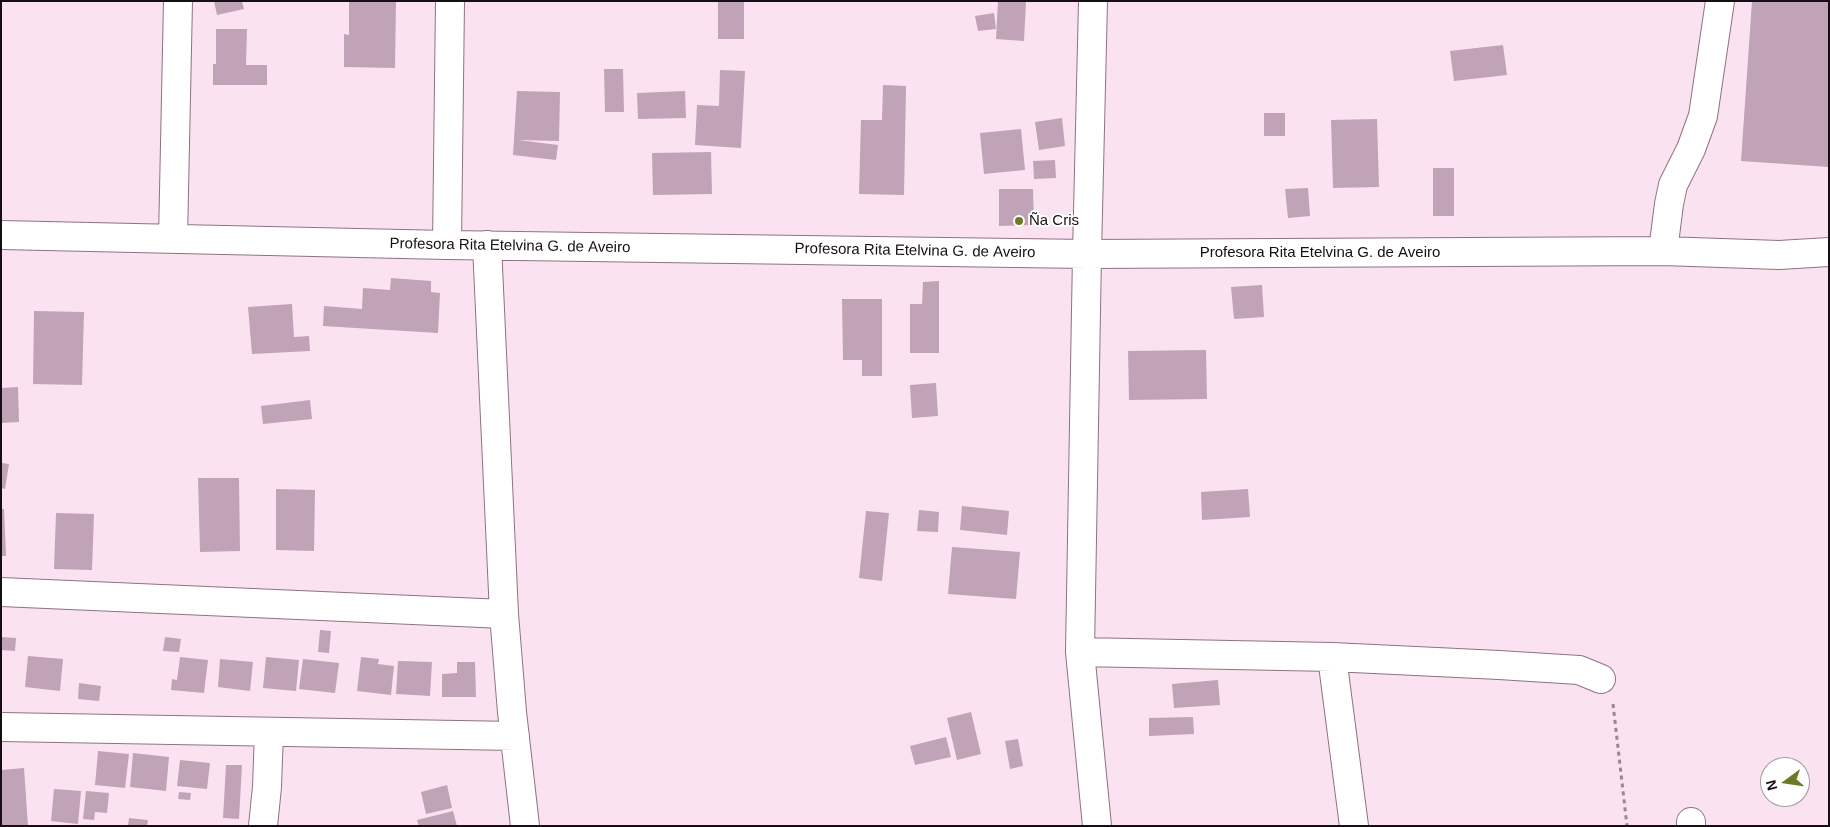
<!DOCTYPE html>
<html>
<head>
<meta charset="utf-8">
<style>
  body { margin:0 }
  #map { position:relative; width:1830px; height:827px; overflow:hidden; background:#fbe2f1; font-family:Helvetica,sans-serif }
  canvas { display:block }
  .frame { position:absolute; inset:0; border:2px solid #170d14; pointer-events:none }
  .north { position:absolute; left:1760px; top:757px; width:50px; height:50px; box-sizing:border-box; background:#fff; border:1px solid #a29ea1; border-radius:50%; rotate:256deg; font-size:14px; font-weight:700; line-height:20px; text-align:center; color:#170d14 }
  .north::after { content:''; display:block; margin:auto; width:18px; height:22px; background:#6a7a27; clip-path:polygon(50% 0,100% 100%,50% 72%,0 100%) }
</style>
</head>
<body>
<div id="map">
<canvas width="1830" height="827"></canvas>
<div class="frame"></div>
<div class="north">N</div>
</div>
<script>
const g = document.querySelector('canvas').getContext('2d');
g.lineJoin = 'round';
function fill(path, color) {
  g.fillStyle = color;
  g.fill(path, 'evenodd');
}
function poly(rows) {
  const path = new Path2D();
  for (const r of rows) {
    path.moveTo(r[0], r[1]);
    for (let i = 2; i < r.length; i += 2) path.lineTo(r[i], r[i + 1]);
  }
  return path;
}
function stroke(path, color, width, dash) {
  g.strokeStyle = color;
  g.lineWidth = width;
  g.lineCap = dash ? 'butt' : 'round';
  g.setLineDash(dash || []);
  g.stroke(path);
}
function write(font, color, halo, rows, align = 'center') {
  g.font = font + ' Helvetica,sans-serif';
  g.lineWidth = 4;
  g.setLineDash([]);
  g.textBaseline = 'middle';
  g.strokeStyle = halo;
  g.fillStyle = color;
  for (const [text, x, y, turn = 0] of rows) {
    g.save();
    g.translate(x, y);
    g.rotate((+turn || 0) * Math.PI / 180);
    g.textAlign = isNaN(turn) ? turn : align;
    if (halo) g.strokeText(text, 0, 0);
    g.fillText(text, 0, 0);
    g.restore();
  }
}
fill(poly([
  [214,1,242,1,244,9,217,15],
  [349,1,396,1,395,68,344,67,344,34,349,35],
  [998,1,1026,1,1024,41,996,39],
  [1752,1,1829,1,1829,167,1741,161],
  [718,2,744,2,744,39,718,39],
  [994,13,996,29,978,31,975,16],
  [216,29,247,29,246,65,267,65,267,85,213,85,213,64,216,64],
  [1503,45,1507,75,1454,81,1450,51],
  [604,69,623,69,624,112,605,112],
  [720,70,745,71,741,148,695,145,697,105,719,106],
  [883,85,906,86,904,195,859,194,861,120,882,120],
  [517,91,560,92,559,141,518,140,558,145,556,160,513,155],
  [685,91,686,118,638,119,637,93],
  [1264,113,1285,113,1285,136,1264,136],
  [1062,118,1065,146,1039,150,1035,122],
  [1377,119,1379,187,1333,188,1331,120],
  [1021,129,1025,170,984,174,980,133],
  [711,152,712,194,653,195,652,153],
  [1055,160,1056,178,1034,179,1033,161],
  [1433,168,1454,168,1454,216,1433,216],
  [1308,188,1310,216,1288,218,1285,189],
  [999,189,1033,189,1034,225,999,226],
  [391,278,431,281,431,292,440,293,438,333,323,326,324,306,362,309,363,288,390,290],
  [939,281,939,353,910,353,910,304,922,304,923,282],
  [1262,285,1264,317,1234,319,1231,287],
  [842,299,882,299,882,376,862,376,862,360,843,360],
  [292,304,294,337,309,336,310,351,252,354,248,307],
  [34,311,84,312,82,385,33,384],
  [1206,350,1207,399,1129,400,1128,351],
  [936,383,938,416,912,418,910,385],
  [18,387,19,422,1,423,1,388],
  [310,400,312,419,263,424,261,406],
  [1,463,9,464,5,489,1,488],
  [198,478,239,478,240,551,200,552],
  [276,489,315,490,314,551,276,550],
  [1248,489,1250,517,1202,520,1201,492],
  [962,506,1009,511,1007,535,960,530],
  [1,509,4,509,6,556,1,556],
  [919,510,939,512,938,532,917,531],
  [866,511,889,513,882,581,859,578],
  [56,513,94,514,92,570,54,569],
  [952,547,1020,552,1016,599,948,594],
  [320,630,331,631,329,653,318,652],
  [1,637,16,638,15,651,1,650],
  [165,637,181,639,179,652,163,651],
  [28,656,63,659,60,691,25,687],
  [180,657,208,660,204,693,171,690,172,679,177,680],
  [266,657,299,660,296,691,263,688],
  [361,657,379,659,378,664,394,666,391,695,357,691],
  [220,659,253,662,250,691,218,687],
  [303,659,339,663,335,693,299,689],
  [398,661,432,662,430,696,396,694],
  [457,662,475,662,476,697,442,697,442,674,457,673],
  [1218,680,1220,705,1174,708,1172,684],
  [79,683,101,686,99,701,78,699],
  [971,712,981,754,957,760,947,718],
  [1193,717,1194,734,1149,736,1149,718],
  [946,737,951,757,915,765,910,746],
  [1018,739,1023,766,1010,769,1005,741],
  [98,751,129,754,125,788,95,785],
  [133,753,169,757,166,791,130,787],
  [180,760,210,763,207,789,177,786],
  [226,765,242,765,239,819,223,818],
  [24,768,28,826,1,826,1,770],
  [447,785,452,808,426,814,421,792],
  [54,789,81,791,78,824,51,821],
  [86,791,109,793,107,813,95,812,94,820,83,819],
  [179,792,191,793,190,800,178,799],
  [453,811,457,826,419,826,417,820],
  [129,818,148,820,147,826,128,826]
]), '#c0a3b6');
const minor = poly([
  [1093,1,1087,254,1080,652,1097,826],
  [1,235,447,245,1087,254,1663,251,1779,255,1829,252],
  [173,239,178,1],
  [447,245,450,1],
  [487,245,504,614,512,712,525,826],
  [1663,251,1669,204,1673,185,1691,149,1703,116,1720,1],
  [1,592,504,614],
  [1080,652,1332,657,1499,665,1579,670,1601,679],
  [1332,657,1354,826],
  [1,727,515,736],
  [1691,822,1691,826],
  [263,826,267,787,269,732]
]);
stroke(minor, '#8e7284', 30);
stroke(poly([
  [1613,704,1627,826]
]), '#998692', 3, [4, 4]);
stroke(minor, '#fff', 28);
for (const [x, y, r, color] of [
  [1019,221,5,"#6a7a27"]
]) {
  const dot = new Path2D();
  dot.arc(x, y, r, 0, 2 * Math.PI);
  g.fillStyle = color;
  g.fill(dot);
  stroke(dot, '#fff', 2);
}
write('15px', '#170d14', '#fff', [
  ["Ña Cris",1029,221]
], 'left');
write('15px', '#170d14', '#fff', [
  ["Profesora Rita Etelvina G. de Aveiro",510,246,1],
  ["Profesora Rita Etelvina G. de Aveiro",915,251,1],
  ["Profesora Rita Etelvina G. de Aveiro",1320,253]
]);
</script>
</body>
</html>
